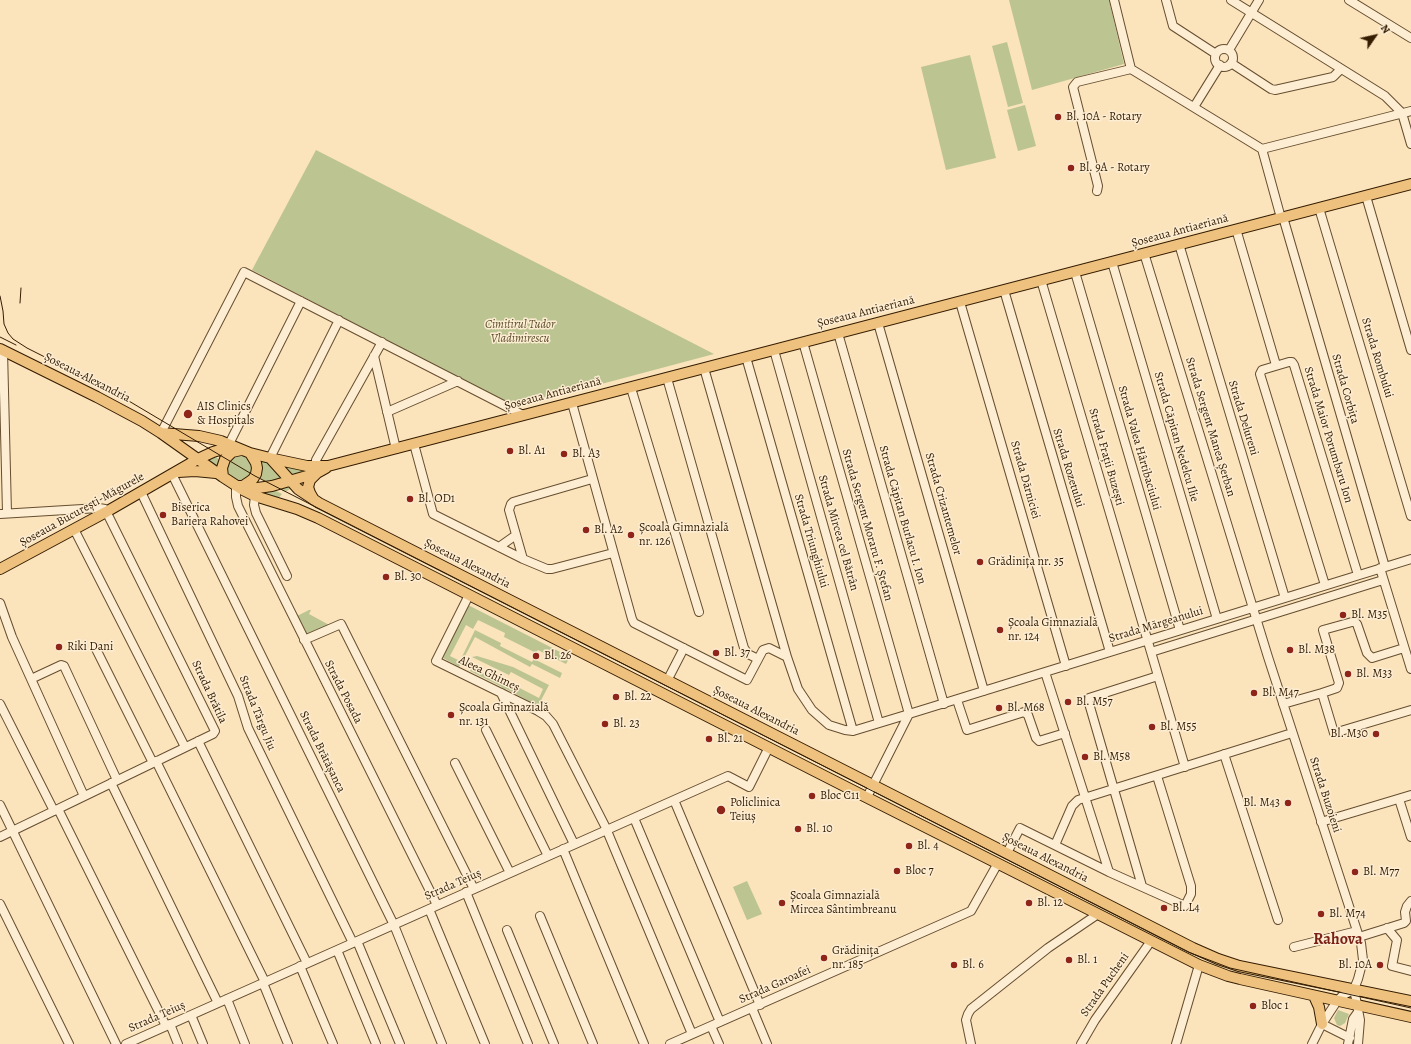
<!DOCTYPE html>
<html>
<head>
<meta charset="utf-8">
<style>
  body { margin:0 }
  #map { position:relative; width:1411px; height:1044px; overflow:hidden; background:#fbe3bc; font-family:Alegreya,serif }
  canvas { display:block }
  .north { position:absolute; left:1355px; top:16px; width:40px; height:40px; -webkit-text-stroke:3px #fcedd3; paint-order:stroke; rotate:56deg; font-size:11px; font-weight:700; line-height:16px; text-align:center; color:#341c00 }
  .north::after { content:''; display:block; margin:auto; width:14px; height:18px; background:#341c00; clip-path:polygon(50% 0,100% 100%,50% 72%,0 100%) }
</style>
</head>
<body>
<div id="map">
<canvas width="1411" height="1044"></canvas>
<div class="north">N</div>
</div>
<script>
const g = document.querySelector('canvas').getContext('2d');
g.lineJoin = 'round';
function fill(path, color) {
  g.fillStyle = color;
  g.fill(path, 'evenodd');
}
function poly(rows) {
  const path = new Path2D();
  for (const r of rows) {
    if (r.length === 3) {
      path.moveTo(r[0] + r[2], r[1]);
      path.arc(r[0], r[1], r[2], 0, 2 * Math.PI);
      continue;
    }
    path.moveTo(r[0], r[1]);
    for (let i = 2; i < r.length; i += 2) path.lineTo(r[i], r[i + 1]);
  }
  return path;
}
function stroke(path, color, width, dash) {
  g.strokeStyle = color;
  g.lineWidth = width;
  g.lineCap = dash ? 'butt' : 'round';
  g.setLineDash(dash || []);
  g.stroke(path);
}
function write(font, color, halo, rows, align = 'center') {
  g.font = font + ' Alegreya,serif';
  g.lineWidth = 3;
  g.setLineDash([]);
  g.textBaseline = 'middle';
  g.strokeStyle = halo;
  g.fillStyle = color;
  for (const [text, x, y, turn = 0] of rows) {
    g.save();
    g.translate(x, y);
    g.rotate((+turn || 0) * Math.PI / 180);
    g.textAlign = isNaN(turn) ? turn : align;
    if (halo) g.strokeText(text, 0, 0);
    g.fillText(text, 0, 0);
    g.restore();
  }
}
fill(poly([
  [1009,0,1109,0,1124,64,1032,90],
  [1007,42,1023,103,1008,107,992,46],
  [970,55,996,158,946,170,921,67],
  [1025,105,1036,146,1018,151,1007,110],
  [316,150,570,280,714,354,515,407,252,270],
  [226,447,319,467,290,480,295,486,285,492,255,476,253,479,282,494,275,502,198,459,210,453,223,462,225,459,213,452],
  [468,605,570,657,566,664,538,650,536,653,504,637,505,633,478,620,473,629,466,625,450,656,460,661,475,630,501,643,500,646,532,662,534,659,562,673,560,678,532,664,530,667,475,637,459,667,443,658],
  [309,610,311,610,309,614,331,626,308,637,297,616],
  [477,656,513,667,549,685,538,706,506,689,504,693,501,691,502,687,470,671,472,667,504,684,506,681,539,698,543,689,511,672,509,675,472,657],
  [747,881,762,914,747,920,733,887],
  [1338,1010,1349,1014,1345,1023,1340,1026,1337,1025,1334,1018]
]), '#bcc492');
const minor = poly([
  [1114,0,1131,69,1262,149,1411,111],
  [1166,0,1173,26,1216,54],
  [1231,0,1385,96,1402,113,1411,144],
  [1349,0,1411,38],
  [1224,58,9],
  [1229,50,1259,0],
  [1231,63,1271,89,1275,90,1333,77,1341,69],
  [1194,107,1220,65],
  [1262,149,1281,218],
  [1097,191,1098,186,1073,87,1077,82,1131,69],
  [1366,196,1411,350],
  [1319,208,1411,516],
  [1283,217,1385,567],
  [1236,229,1276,365],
  [1179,244,1285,598],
  [1144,253,1268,657,1361,943,1363,960,1358,979,1354,989],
  [1112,262,1217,619],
  [1075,272,1180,630],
  [1041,280,1185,767],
  [1004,290,1110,652],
  [960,302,1066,666],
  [878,323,984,691],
  [838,333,944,704],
  [803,342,909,714],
  [3,350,7,513],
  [774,350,879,723],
  [374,356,396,449],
  [746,357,853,731],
  [704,368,787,657],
  [667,378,744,648,748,654,758,659],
  [631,388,699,612],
  [572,403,632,619,634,623,747,680,763,650,769,648,787,657,798,689,812,710,829,725,845,730,853,731,909,714,1411,559],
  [387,412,458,381],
  [161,433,244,272,523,415],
  [229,444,301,301],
  [414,444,433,514,523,559,547,569,552,569,613,553],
  [270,458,339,320],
  [316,467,316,460,382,342],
  [172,474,394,925,442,1044],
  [236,486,236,497,238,506,437,905],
  [141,492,238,696,248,728,353,943],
  [255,496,254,505,256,513,287,576],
  [0,514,99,508,105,509,215,731,213,734,0,837],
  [74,529,185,747],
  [499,547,516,535],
  [523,559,509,510,511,504,513,502,592,479],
  [1380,568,1411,669],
  [1325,585,1260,374,1262,370,1289,362,1292,362,1294,365,1358,575],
  [469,595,436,661,538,711,546,716,553,724,605,826,692,1034],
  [0,603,12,637,84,796],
  [304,640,341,624,474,889],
  [95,647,153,763],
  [1404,648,1372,658,1367,653,1357,624,1355,622,1352,622,1323,630,1339,683,1337,688,1322,693,1334,733,1411,710],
  [1151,652,1383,580],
  [1045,672,1109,872],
  [31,679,61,665,64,666,117,780],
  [667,681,684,648],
  [501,693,574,844],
  [957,700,967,730,1024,712,1028,715,1036,738,1039,741,1065,733],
  [0,704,54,811],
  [1283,704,1322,693],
  [486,730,548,856],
  [198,741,307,963],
  [1224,754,1278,920],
  [156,761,265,982],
  [455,763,510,873],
  [111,783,218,1003],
  [867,797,909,714],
  [1399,799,1411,837],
  [674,800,760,1005],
  [0,805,116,1044],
  [58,809,166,1026],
  [634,818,720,1022],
  [1321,822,1411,795],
  [1055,845,1072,806,1078,800,1292,733],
  [563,849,644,1044],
  [1007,853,1020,828,1109,872,1185,906,1191,894,1191,886,1157,776],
  [1142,886,1088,700,1089,698,1158,676],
  [466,892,528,1044],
  [0,904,69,1044],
  [429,909,485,1044],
  [540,916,593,1044],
  [1387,928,1397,940,1392,966,1411,971],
  [507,930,554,1044],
  [1359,937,1404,923,1406,921,1405,912,1407,906,1411,901],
  [357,941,400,1044],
  [1294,947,1357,931],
  [337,950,376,1044],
  [300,966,333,1044],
  [263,983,288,1044],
  [1354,989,1360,1020,1358,1044],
  [227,999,245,1044],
  [752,1008,767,1044],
  [191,1015,203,1044],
  [170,1024,178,1044],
  [1322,1024,1350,1038],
  [711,1026,719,1044],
  [126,1044,728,776,749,787,769,747],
  [670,1044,971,911,998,863],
  [971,1044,966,1020,968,1014,971,1009,1048,948,1098,914],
  [1081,1044,1095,1020,1151,941],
  [1176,1044,1199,965],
  [1312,1044,1322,1024,1337,1001,1342,996,1354,989],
  [1348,1044,1353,1019,1358,1012]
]);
const major = poly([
  [0,349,97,397,142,421,161,433,223,477,243,490,255,496,297,509,318,518,852,790,1199,965,1228,976,1240,979,1411,1017],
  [161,433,199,436,221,441,250,453,274,459,307,466,328,466,1411,184],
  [270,458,298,489,319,503,1193,948,1218,959,1239,966,1411,1001],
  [178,472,195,471,216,473],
  [223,477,222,468,225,459,232,452,241,450],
  [236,486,243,486,249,482,253,479,256,474,257,468,256,463,250,453],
  [243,490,272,486,317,473,326,468],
  [314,500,310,493,308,487,310,480,317,473],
  [0,569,106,512,198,459,213,452,233,446],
  [1314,996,1319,1007,1322,1024]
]);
stroke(minor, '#664e2f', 10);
stroke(major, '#341c00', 12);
stroke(minor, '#fcedd3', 8);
stroke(major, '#eec27e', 10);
stroke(poly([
  [0,296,3,311,4,324,8,333,13,339,27,348,112,391,255,476,1188,952,1230,968,1411,1008],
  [20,303,21,288],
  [0,337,16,345]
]), '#341c00', 1);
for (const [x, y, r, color] of [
  [1058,117,4,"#8f2418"],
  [1071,168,4,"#8f2418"],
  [188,414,5,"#8f2418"],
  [510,451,4,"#8f2418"],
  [564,454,4,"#8f2418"],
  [410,499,4,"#8f2418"],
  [163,515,4,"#8f2418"],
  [586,530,4,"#8f2418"],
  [631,535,4,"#8f2418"],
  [980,562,4,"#8f2418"],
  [386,577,4,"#8f2418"],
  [1343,615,4,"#8f2418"],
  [1000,630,4,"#8f2418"],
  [59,647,4,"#8f2418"],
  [1290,650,4,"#8f2418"],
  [716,653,4,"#8f2418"],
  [536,656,4,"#8f2418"],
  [1348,674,4,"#8f2418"],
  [1254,693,4,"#8f2418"],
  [616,697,4,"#8f2418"],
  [1068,702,4,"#8f2418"],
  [999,708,4,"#8f2418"],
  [451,715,4,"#8f2418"],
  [605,724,4,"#8f2418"],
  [1152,727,4,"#8f2418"],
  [1376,734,4,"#8f2418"],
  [709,739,4,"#8f2418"],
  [1085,757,4,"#8f2418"],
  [812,796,4,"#8f2418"],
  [1288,803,4,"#8f2418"],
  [721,810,5,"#8f2418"],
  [798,829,4,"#8f2418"],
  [909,846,4,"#8f2418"],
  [897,871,4,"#8f2418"],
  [1355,872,4,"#8f2418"],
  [782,903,4,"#8f2418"],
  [1029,903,4,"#8f2418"],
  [1164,908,4,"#8f2418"],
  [1321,914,4,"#8f2418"],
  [824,958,4,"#8f2418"],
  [1069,960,4,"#8f2418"],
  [954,965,4,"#8f2418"],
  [1380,965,4,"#8f2418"],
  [1253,1006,4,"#8f2418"]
]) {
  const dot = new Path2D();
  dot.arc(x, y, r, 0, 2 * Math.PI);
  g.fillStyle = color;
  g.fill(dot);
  stroke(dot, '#fcedd3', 1.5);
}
write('12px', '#341c00', '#fcedd3', [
  ["Bl. 10A - Rotary",1066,117],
  ["Bl. 9A - Rotary",1079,168],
  ["AIS Clinics",197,407],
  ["& Hospitals",197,421],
  ["Bl. A1",518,451],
  ["Bl. A3",572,454],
  ["Bl. OD1",418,499],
  ["Biserica",171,508],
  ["Bariera Rahovei",171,522],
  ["Școala Gimnazială",639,528],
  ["nr. 126",639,542],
  ["Bl. A2",594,530],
  ["Grădinița nr. 35",988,562],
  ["Bl. 30",394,577],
  ["Bl. M35",1351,615],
  ["Școala Gimnazială",1008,623],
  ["nr. 124",1008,637],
  ["Riki Dani",67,647],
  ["Bl. M38",1298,650],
  ["Bl. 37",724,653],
  ["Bl. 26",544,656],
  ["Bl. M33",1356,674],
  ["Bl. M47",1262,693],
  ["Bl. 22",624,697],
  ["Bl. M57",1076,702],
  ["Școala Gimnazială",459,708],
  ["nr. 131",459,722],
  ["Bl. M68",1007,708],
  ["Bl. 23",613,724],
  ["Bl. M55",1160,727],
  ["Bl. M30",1368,734,"right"],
  ["Bl. 21",717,739],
  ["Bl. M58",1093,757],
  ["Bloc C11",820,796],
  ["Policlinica",730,803],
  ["Teiuș",730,817],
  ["Bl. M43",1280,803,"right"],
  ["Bl. 10",806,829],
  ["Bl. 4",917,846],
  ["Bloc 7",905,871],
  ["Bl. M77",1363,872],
  ["Școala Gimnazială",790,896],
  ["Mircea Sântimbreanu",790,910],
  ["Bl. 12",1037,903],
  ["Bl. L4",1172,908],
  ["Bl. M74",1329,914],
  ["Grădinița",832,951],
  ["nr. 185",832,965],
  ["Bl. 1",1077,960],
  ["Bl. 6",962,965],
  ["Bl. 10A",1372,965,"right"],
  ["Bloc 1",1261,1006]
], 'left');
write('12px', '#341c00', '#fcedd3', [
  ["Șoseaua Antiaeriană",1180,231,-15],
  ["Șoseaua Antiaeriană",866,312,-14],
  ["Strada Rombului",1377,358,73],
  ["Șoseaua Alexandria",87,378,27],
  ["Strada Corbița",1345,389,74],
  ["Șoseaua Antiaeriană",553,394,-15],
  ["Strada Delureni",1243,418,73],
  ["Strada Sergent Manea Șerban",1210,427,73],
  ["Strada Maior Porumbaru Ion",1328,435,73],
  ["Strada Căpitan Nedelcu Ilie",1176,437,74],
  ["Strada Valea Hârtibaciului",1139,448,74],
  ["Strada Frații Buzești",1106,457,74],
  ["Strada Rozetului",1068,468,73],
  ["Strada Dărniciei",1025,480,74],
  ["Strada Crizantemelor",943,504,74],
  ["Șoseaua București-Măgurele",82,510,-29],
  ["Strada Căpitan Burlacu I. Ion",902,515,74],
  ["Strada Sergent Moraru F. Ștefan",867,525,74],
  ["Strada Mircea cel Bătrân",838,533,74],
  ["Strada Triunghiului",811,541,74],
  ["Șoseaua Alexandria",467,564,27],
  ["Strada Mărgeanului",1156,625,-17],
  ["Aleea Ghimeș",489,674,26],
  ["Strada Brătila",209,692,65],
  ["Strada Posada",343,692,63],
  ["Șoseaua Alexandria",756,711,27],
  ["Strada Târgu Jiu",257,713,68],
  ["Strada Brătășanca",322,752,64],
  ["Strada Buzoieni",1325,795,72],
  ["Șoseaua Alexandria",1045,858,27],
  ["Strada Teiuș",453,885,-24],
  ["Strada Garoafei",775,985,-24],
  ["Strada Pucheni",1105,985,-55],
  ["Strada Teiuș",157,1017,-24]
]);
write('italic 12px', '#5d4e2c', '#fcedd3', [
  ["Cimitirul Tudor",520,325],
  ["Vladimirescu",520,339]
]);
write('bold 16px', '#7a1f14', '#fcedd3', [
  ["Rahova",1338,940]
]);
</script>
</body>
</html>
